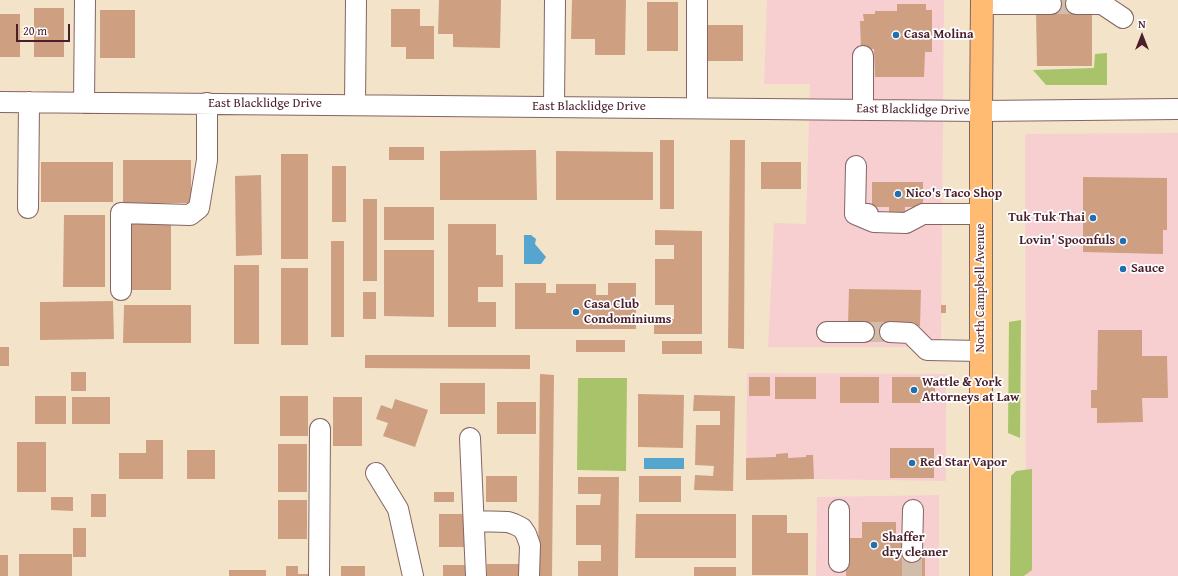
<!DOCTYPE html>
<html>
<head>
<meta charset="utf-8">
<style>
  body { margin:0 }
  #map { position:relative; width:1178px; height:576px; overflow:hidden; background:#f3e4c9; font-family:"Gentium Book Plus",serif }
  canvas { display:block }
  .north { position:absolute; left:1122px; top:16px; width:40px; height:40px; -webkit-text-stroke:3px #fff; paint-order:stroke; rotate:0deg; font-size:11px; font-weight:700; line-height:16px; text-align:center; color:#4a1f2b }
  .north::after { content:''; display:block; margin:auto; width:14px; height:18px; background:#4a1f2b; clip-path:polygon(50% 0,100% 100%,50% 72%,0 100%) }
  .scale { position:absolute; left:16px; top:24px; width:54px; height:18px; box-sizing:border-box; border:2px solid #4a1f2b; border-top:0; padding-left:5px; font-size:12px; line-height:14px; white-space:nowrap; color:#4a1f2b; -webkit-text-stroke:3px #fff; paint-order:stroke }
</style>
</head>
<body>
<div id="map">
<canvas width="1178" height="576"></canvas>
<div class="north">N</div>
<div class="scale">20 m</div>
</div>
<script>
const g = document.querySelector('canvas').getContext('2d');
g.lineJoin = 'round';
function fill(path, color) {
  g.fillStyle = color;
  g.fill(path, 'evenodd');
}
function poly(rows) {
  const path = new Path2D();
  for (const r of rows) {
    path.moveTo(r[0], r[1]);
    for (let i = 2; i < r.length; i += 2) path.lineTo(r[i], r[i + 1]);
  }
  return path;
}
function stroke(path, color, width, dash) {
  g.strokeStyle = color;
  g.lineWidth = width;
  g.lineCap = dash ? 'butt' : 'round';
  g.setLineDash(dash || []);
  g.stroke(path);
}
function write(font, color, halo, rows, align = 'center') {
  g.font = font + ' "Gentium Book Plus",serif';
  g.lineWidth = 3.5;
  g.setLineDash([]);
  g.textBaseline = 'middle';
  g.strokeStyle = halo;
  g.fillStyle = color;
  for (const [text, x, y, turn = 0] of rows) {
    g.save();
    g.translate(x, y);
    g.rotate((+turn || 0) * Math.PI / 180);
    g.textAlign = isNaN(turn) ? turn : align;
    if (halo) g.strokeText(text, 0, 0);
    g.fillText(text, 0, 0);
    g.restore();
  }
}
fill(poly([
  [767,0,944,0,941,347,768,347,774,223,806,224,810,84,764,84],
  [1178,133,1178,576,1026,576,1025,134],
  [747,373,946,374,946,481,814,479,746,480],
  [939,495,939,576,816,576,817,497]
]), '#f7cfd1');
fill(poly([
  [1107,53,1107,85,1046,85,1033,70,1094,68,1095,54],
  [1021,320,1020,438,1008,433,1009,322],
  [578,378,627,378,626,471,577,470],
  [1032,469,1032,570,1024,576,1010,576,1011,476,1016,471]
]), '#a8c36a');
fill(poly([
  [524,235,531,235,536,239,535,244,546,257,541,264,524,264],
  [644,458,684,458,684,469,644,469]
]), '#55a5cf');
fill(poly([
  [439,0,501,0,500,48,453,47,453,34,438,34],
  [572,0,626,0,625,55,595,55,595,39,571,39],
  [1051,0,1076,0,1092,11,1092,66,1037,66,1036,11],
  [647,2,678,2,678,51,647,51],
  [897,4,926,4,926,10,932,10,932,52,925,52,924,77,875,77,874,49,861,49,860,21,864,21,863,14,875,14,875,11,897,11],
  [34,8,64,8,64,57,34,57],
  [391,9,420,9,420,26,434,26,434,59,406,59,406,47,391,47],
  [100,10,135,10,135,58,100,58],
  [0,14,20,14,20,57,0,57],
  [703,25,743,25,743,61,703,61],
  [660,140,674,140,674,209,660,209],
  [730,140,745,140,744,349,728,348],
  [389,147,424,147,424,160,389,160],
  [536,150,537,200,440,200,440,151],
  [556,151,653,152,653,200,556,200],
  [281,154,308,154,308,259,281,259],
  [123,160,191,160,191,203,123,203],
  [41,162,113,162,113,202,41,202],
  [761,162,801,162,801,189,761,189],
  [332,166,346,166,346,222,332,222],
  [261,175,262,255,236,256,235,176],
  [1083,177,1167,178,1167,230,1163,230,1163,254,1083,252],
  [872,182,923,182,923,207,905,207,905,220,889,220,889,207,872,207],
  [363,199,377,199,377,281,363,281],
  [384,207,434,207,434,240,384,240],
  [64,215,105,215,105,287,63,287],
  [128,224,171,224,171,290,128,290],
  [448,224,496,224,496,255,503,255,503,287,478,287,478,302,496,302,496,327,448,327],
  [655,230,702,231,702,334,654,334,654,319,674,319,674,305,655,305,655,259,674,259,674,245,655,245],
  [331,241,344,241,344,337,331,337],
  [384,250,434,250,434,317,384,316],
  [234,265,259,265,259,344,234,344],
  [281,268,308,268,308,345,281,345],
  [515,283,546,283,546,293,556,293,556,284,596,284,596,295,608,295,608,283,636,283,636,329,515,329],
  [849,289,921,290,920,326,890,325,889,341,864,341,848,325],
  [363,292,376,292,376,319,363,319],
  [113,301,114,339,40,340,40,302],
  [124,305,191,305,191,343,123,343],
  [941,305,946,305,946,313,941,313],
  [1098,330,1142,330,1142,356,1167,356,1168,398,1142,398,1143,422,1097,423,1097,408,1091,408,1091,390,1097,390],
  [576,340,625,340,625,352,576,352],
  [662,341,702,341,702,354,662,354],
  [0,347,9,347,9,366,0,366],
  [365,355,530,355,530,369,365,368],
  [71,372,86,372,86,391,71,391],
  [540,374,554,375,552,576,538,576],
  [749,377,770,377,770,396,749,396],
  [775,377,816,377,816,399,775,399],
  [840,377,879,377,879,403,840,403],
  [892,377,935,377,935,403,892,403],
  [440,383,485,383,485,414,440,414],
  [638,394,684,395,683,448,638,447],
  [694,395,735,396,733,491,694,490,695,475,713,476,714,466,695,465,696,425,720,425,720,411,693,411],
  [35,396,66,396,66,424,35,424],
  [280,396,308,396,308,436,280,436],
  [72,397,110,397,110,424,72,424],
  [333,397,362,397,362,446,333,446],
  [395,399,428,410,415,447,383,436,388,423,376,419,381,405,392,409],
  [497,402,536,402,536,434,497,434],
  [146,440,163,440,163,479,119,479,119,453,146,453],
  [17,442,46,442,46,492,17,492],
  [278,444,307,444,307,492,278,492],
  [890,448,934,448,934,478,890,478],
  [187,450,215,450,215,479,187,479],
  [788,453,788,458,806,457,806,455,813,455,814,479,746,480,746,458,776,457,776,454],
  [486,476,517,476,517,502,486,502],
  [639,476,681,476,681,502,639,502],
  [578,477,619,477,618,576,578,576,578,561,601,561,601,545,576,545,576,505,600,505,601,494,578,494],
  [434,492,454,492,454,502,434,502],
  [91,494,106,494,106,517,91,517],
  [51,497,73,497,73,511,51,510],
  [278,500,307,500,307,539,278,539],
  [439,514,465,514,465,547,439,547],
  [636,514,736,514,736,558,635,558],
  [752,515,787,515,787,533,808,533,808,575,752,575],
  [862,522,896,522,896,538,901,538,901,552,925,552,925,576,846,576,846,538,862,538],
  [73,528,86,528,86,557,73,557],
  [19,554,72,554,72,576,19,576],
  [0,555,8,555,8,576,0,576],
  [487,564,523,564,523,576,487,576],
  [443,565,469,565,469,576,443,576],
  [286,566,298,566,298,574,313,574,313,576,286,576],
  [341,566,365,566,365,576,341,576],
  [694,567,736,567,736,576,694,576],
  [229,570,266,570,266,576,229,576]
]), '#ce9f81');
stroke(poly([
  [1051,4,1076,4],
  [864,332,890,332],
  [912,576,912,552]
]), '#d1bda9', 20, [20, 10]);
const minor = poly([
  [697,0,697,108],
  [982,4,1051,4],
  [1076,4,1102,4,1123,18],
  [0,102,981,111,1178,109],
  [84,103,85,0],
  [355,105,356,0],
  [554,106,555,0],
  [863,110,863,56],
  [856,166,855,214,868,214],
  [28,208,29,102],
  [855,214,874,222,906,223,923,214,981,214],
  [121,290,121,213,190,215,199,208,207,160,207,103],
  [827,332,864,332],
  [890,332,910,333,927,350,981,351],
  [470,438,476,576],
  [376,473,398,509,413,576],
  [839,510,839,562],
  [474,521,508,522,514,524,522,528,526,534,530,545,529,576],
  [912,552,913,510],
  [319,576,320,429]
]);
const major = poly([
  [981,576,981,111,982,0]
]);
stroke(minor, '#856462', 22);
stroke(major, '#856462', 24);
stroke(minor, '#fff', 20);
stroke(major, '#ffbb71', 22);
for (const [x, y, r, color] of [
  [896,35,4,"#1f6fb2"],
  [898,194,4,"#1f6fb2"],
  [1093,218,4,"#1f6fb2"],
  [1123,241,4,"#1f6fb2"],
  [1123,269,4,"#1f6fb2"],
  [576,312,4,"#1f6fb2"],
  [914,390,4,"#1f6fb2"],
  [912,463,4,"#1f6fb2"],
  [874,545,4,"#1f6fb2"]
]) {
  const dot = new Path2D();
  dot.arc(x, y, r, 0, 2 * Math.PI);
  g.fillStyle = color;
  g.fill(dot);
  stroke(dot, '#fff', 1.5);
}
write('bold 13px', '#4a1f2b', '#fff', [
  ["Casa Molina",904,35],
  ["Nico's Taco Shop",906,194],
  ["Tuk Tuk Thai",1085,218,"right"],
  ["Lovin' Spoonfuls",1115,241,"right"],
  ["Sauce",1131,269],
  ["Casa Club",584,305],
  ["Condominiums",584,320],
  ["Wattle & York",922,383],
  ["Attorneys at Law",922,398],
  ["Red Star Vapor",920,463],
  ["Shaffer",882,538],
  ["dry cleaner",882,553]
], 'left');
write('13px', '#4a1f2b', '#fff', [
  ["East Blacklidge Drive",265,104],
  ["East Blacklidge Drive",589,107],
  ["East Blacklidge Drive",913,110,1],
  ["North Campbell Avenue",981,288,-90]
]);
</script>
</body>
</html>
